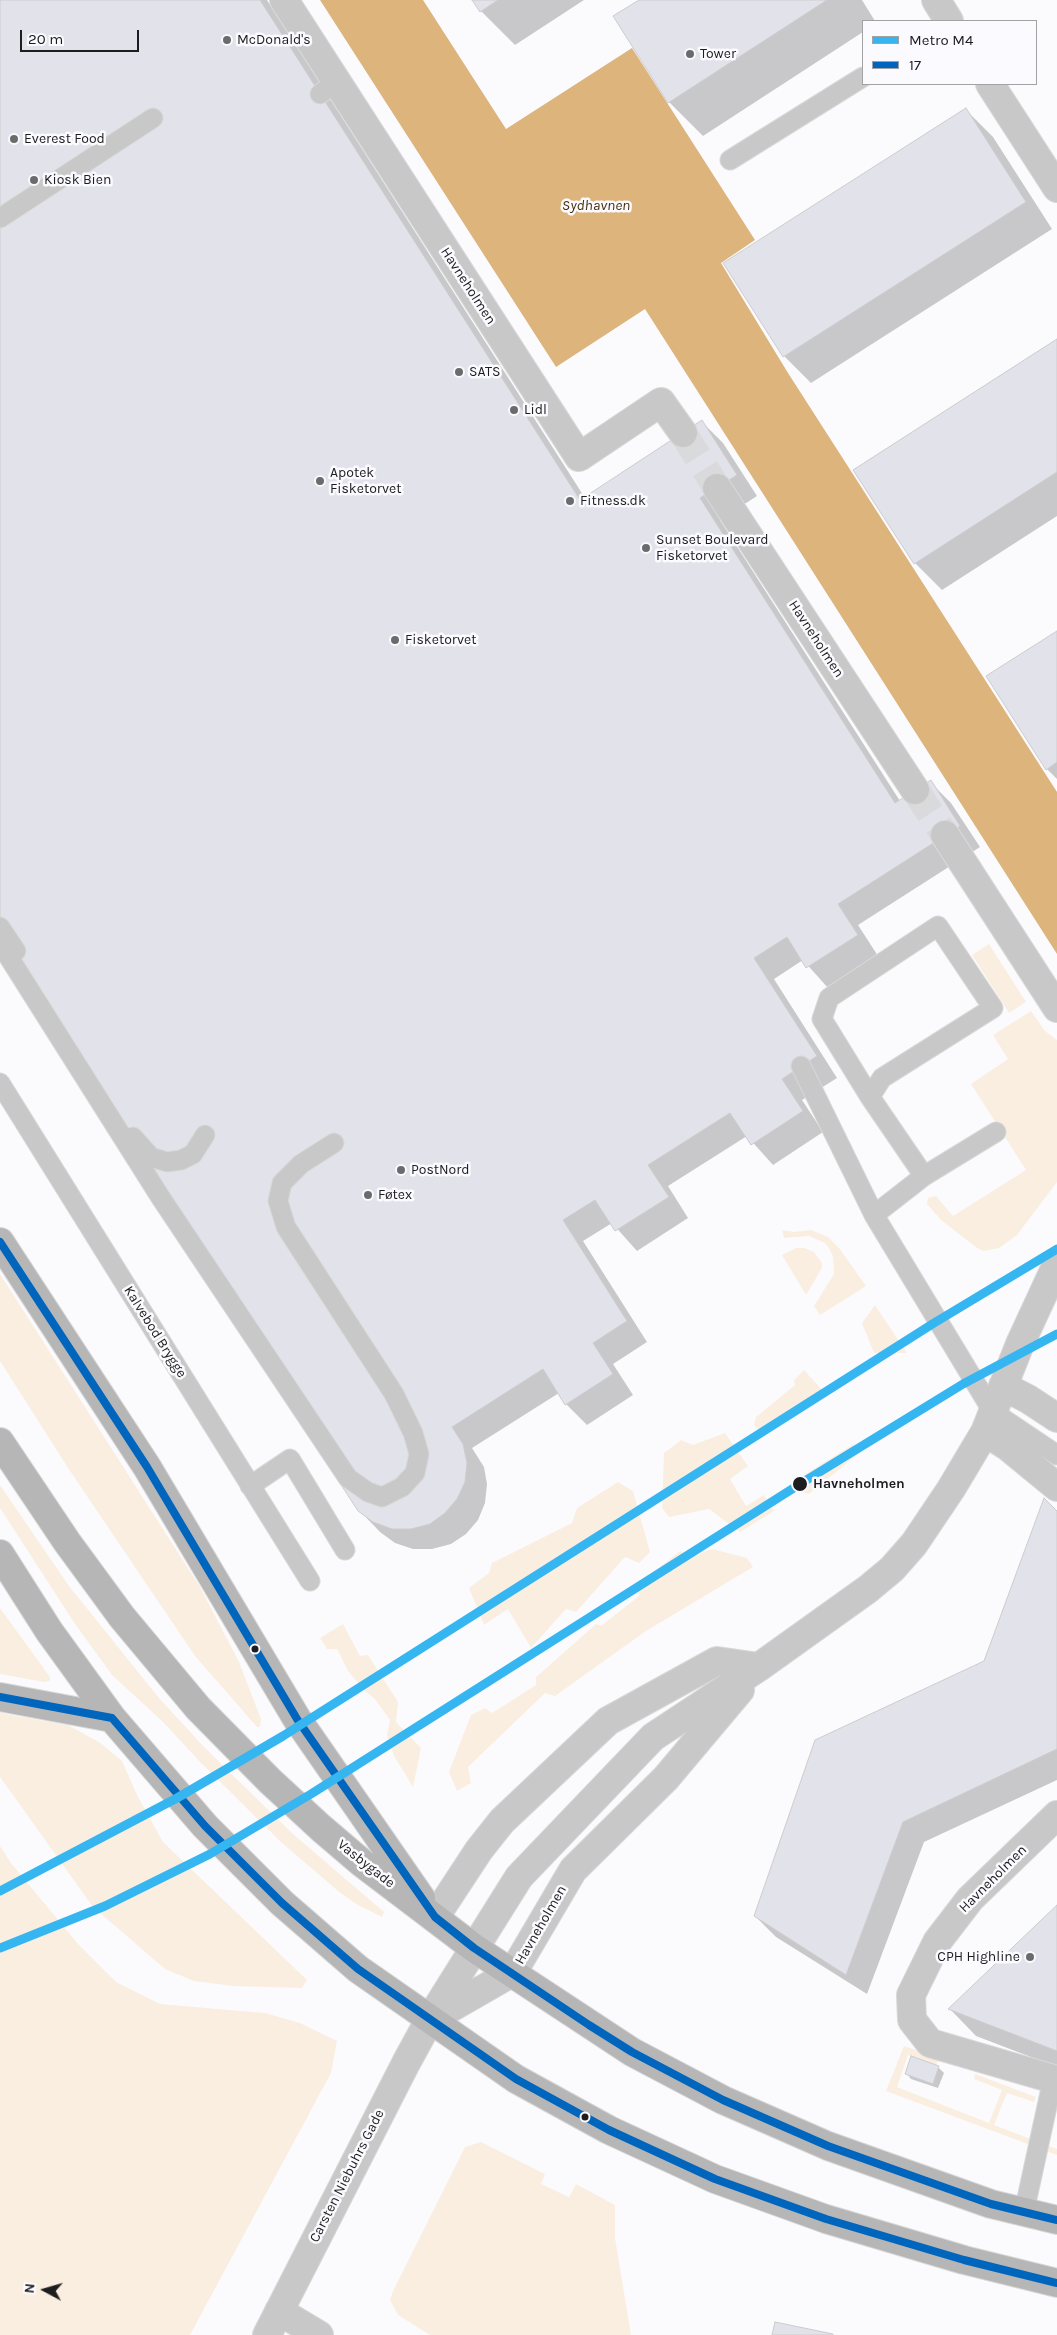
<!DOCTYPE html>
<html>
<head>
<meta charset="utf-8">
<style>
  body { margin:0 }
  #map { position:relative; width:1057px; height:2335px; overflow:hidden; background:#fbfbfe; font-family:Karla,sans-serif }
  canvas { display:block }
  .legend { position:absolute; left:862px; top:20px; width:175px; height:65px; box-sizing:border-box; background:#fafaff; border:1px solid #a2a2a5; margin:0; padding:6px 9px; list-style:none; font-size:15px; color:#1d1d1f }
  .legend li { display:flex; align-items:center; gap:10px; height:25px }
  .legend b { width:25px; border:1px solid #a2a2a5 }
  .north { position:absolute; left:20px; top:2265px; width:50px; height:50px; -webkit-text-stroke:4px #fafaff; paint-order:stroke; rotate:276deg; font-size:14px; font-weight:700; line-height:20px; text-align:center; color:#1d1d1f }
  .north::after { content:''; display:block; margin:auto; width:18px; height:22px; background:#1d1d1f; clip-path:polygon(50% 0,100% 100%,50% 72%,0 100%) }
  .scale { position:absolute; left:20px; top:30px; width:119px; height:22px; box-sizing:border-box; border:2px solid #1d1d1f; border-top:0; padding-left:6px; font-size:15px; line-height:18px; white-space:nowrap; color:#1d1d1f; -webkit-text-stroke:4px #fafaff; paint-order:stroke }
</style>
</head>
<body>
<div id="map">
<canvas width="1057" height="2335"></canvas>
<ul class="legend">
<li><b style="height:6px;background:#36b6f1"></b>Metro M4</li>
<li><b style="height:6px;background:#0065bd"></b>17</li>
</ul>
<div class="north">N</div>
<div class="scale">20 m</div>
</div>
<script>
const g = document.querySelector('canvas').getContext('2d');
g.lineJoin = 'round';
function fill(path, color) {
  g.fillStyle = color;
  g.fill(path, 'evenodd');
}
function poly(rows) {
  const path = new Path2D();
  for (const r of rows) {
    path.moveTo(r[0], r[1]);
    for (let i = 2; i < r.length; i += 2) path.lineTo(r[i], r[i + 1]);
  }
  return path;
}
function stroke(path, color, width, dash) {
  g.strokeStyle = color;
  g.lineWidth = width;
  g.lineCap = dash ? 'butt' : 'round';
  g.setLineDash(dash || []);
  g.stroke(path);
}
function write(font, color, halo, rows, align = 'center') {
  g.font = font + ' Karla,sans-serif';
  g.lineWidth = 5;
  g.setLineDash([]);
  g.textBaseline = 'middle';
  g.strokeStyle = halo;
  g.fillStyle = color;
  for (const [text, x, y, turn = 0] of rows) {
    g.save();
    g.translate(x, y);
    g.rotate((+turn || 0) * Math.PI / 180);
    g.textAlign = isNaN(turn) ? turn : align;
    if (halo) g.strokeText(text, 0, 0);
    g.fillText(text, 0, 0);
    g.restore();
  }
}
fill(poly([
  [989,944,1026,1002,1009,1013,972,955],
  [1031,1011,1045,1031,1057,1040,1057,1182,1017,1235,999,1248,984,1251,977,1248,941,1220,927,1204,928,1198,936,1196,953,1216,1026,1170,971,1084,1008,1059,993,1035],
  [782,1230,794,1232,811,1230,828,1237,839,1248,866,1286,820,1315,814,1306,834,1274,833,1257,829,1248,825,1243,809,1236,784,1238],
  [796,1248,804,1248,814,1252,822,1263,822,1268,806,1295,782,1255],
  [0,1274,200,1587,239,1662,261,1719,260,1727,257,1727,195,1656,68,1468,0,1361],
  [875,1305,907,1353,874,1353,862,1323],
  [804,1370,823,1391,762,1433,754,1425,756,1417,795,1385,794,1380],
  [725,1433,748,1466,730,1479,746,1506,764,1495,774,1511,740,1532,709,1509,669,1517,662,1508,664,1453,681,1440,693,1445],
  [854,1444,858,1454,809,1494,798,1491,794,1481],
  [618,1482,633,1491,650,1552,639,1563,625,1557,576,1612,566,1609,531,1648,508,1609,484,1625,469,1588,489,1573,492,1563,572,1523,577,1508],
  [0,1485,69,1586,159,1698,205,1748,293,1834,384,1912,382,1917,356,1904,338,1891,282,1843,200,1762,163,1722,112,1675,75,1624,0,1508],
  [712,1549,747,1558,753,1567,646,1631,555,1696,545,1693,468,1767,471,1783,457,1791,449,1772,471,1715,485,1708,492,1713,536,1685,536,1677,596,1624,601,1626,639,1596,636,1586,680,1551,691,1557],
  [0,1608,50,1677,50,1681,44,1682,0,1674],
  [343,1624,360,1656,368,1655,398,1702,396,1722,421,1748,413,1787,394,1756,387,1735,390,1720,375,1699,366,1692,348,1671,337,1649,327,1649,320,1638],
  [0,1713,68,1725,99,1742,122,1761,137,1795,163,1842,307,1980,302,1988,233,1986,194,1981,165,1969,93,1907,0,1777],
  [0,1846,11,1863,79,1945,116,1982,160,2004,265,2013,300,2023,337,2041,331,2073,190,2335,0,2335],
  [904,2046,939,2058,936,2065,908,2055,897,2087,989,2123,1002,2090,974,2079,975,2074,1036,2097,1034,2102,1007,2093,994,2125,1057,2149,1057,2155,886,2091],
  [481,2142,545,2174,541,2184,569,2197,576,2184,615,2205,615,2238,631,2335,430,2335,398,2315,390,2300,393,2291,465,2147]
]), '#faeee0');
fill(poly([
  [320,0,423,0,506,129,632,48,755,240,721,263,788,373,1057,792,1057,954,645,309,556,367]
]), '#dcb47c');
fill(poly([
  [0,0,267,0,585,498,702,422,723,443,757,496,720,520,900,801,930,782,951,803,980,847,858,925,878,956,828,988,803,960,774,979,837,1078,802,1100,823,1132,773,1165,747,1136,668,1186,688,1218,637,1251,612,1223,583,1241,647,1342,613,1364,633,1395,587,1425,566,1404,559,1393,472,1448,484,1467,487,1484,485,1503,478,1520,466,1534,451,1544,432,1549,413,1549,395,1543,380,1532,359,1510],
  [474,0,584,0,515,45,481,11],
  [641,0,862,0,875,21,863,21,863,32,703,136,669,102],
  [966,110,993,137,1052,229,811,383,784,356],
  [1057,341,1057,516,942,590,915,563],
  [1057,632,1057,779,1047,769],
  [1057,1513,1057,1780,924,1842,867,1994,776,1937,755,1916,985,1662],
  [1057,1907,1057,2067,976,2036,950,2009],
  [938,2067,944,2073,938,2088,911,2079,906,2073]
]), '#0003');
const building = poly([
  [0,0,260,0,580,500,702,420,737,475,700,498,895,803,931,780,960,826,838,904,858,935,806,968,787,937,754,958,817,1056,782,1079,803,1111,751,1145,730,1113,648,1165,669,1197,615,1231,595,1200,563,1220,627,1321,593,1343,613,1374,565,1405,543,1369,452,1427,463,1444,467,1463,465,1482,457,1499,445,1513,430,1524,411,1529,392,1529,373,1522,358,1511,0,956,0,0],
  [472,0,498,0,480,12,472,0],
  [639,0,827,0,668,103,613,16,639,0],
  [966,108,1026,202,783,357,723,263,966,108],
  [1057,339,1057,472,914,564,853,470,1057,339],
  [1057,631,1057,762,1046,770,986,676,1057,631],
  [1044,1498,1057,1511,1057,1749,903,1822,846,1975,754,1916,815,1740,984,1661,1044,1498],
  [1057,1905,1057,2051,948,2009,1057,1905],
  [911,2056,939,2066,933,2084,905,2074,911,2056],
  [775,2322,833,2334,833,2335,772,2335,775,2322]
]);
fill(building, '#e2e2ea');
stroke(building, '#ccccce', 1);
stroke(poly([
  [683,433,717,488],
  [915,790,945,835]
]), '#dadadd', 28, [28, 14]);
const lane = poly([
  [320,94,337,82],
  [730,160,863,77],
  [0,218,153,118],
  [0,927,16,951],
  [0,943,161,1198,348,1478,368,1492,382,1497,402,1487,415,1473,419,1454,413,1433,394,1394,286,1227,278,1201,282,1183,301,1164,334,1143],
  [801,1066,874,1215,993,1412,1057,1455],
  [0,1083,310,1581],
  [870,1097,822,1019,829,998,938,926,993,1008,882,1078,870,1097,924,1176],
  [133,1137,151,1157,167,1162,181,1160,193,1154,205,1135],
  [874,1215,924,1176,996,1132],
  [250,1486,290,1459,345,1550],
  [1024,2212,1053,2079]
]);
const street = poly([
  [284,0,579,457,661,402,683,433],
  [936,0,949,21],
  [990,84,1057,188],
  [717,488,915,790],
  [945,835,1057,1008],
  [1003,1386,1028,1399,1057,1418],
  [985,1432,1007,1446,1057,1487],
  [1057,1815,970,1899,937,1942,911,1995,912,2020,930,2043,1057,2080],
  [435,1917,479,1850,502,1821,608,1721,717,1661,759,1667],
  [433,2018,513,1972,573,1870,666,1778,740,1690],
  [279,2311,319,2335],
  [267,2335,406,2063,430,2019,519,1877,653,1737,759,1667,868,1589,892,1569,914,1544,951,1489,985,1432,1020,1344,1057,1264]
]);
const primary = poly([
  [0,1242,147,1467,297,1719,421,1898],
  [0,1442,67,1542,122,1617,198,1708,270,1781,321,1828,362,1863,474,1948,632,2052,723,2100,828,2146,991,2204,1057,2220],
  [0,1554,49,1631,112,1718,205,1826,282,1903,358,1969,516,2079,609,2130,715,2179,826,2219,964,2260,1057,2283],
  [0,1697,112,1718]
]);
stroke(lane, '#d8d8d9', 21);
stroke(street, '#d8d8d9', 30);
stroke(primary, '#d8d8d9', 30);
stroke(lane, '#c8c8c8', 19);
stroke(street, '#c8c8c8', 28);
stroke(primary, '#b6b6b7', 28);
stroke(poly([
  [0,1242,147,1467,297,1719,435,1917,474,1948,589,2025,632,2052,723,2100,828,2146,991,2204,1057,2220],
  [0,1697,112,1718,205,1826,282,1903,358,1969,516,2079,609,2130,715,2179,826,2219,964,2260,1057,2283]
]), '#0065bd', 8);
stroke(poly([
  [0,1891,177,1798,283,1736,934,1323,1057,1249],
  [0,1948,105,1906,210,1854,311,1794,800,1484,963,1384,1057,1334]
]), '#36b6f1', 9);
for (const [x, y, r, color] of [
  [227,40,5,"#6b6b6d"],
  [690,54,5,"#6b6b6d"],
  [14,139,5,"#6b6b6d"],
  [34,180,5,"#6b6b6d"],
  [459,372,5,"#6b6b6d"],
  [514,410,5,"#6b6b6d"],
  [320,481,5,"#6b6b6d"],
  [570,501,5,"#6b6b6d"],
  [646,548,5,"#6b6b6d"],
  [395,640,5,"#6b6b6d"],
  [401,1170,5,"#6b6b6d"],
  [368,1195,5,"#6b6b6d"],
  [800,1484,8,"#1d1d1f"],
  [255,1649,4.5,"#1d1d1f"],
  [1030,1957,5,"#6b6b6d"],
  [585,2117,4.5,"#1d1d1f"]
]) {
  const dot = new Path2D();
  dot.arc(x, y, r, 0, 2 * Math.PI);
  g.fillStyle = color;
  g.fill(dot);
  stroke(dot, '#fafaff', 2);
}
write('14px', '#1d1d1f', '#fafaff', [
  ["McDonald's",237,40],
  ["Tower",700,54],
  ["Everest Food",24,139],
  ["Kiosk Bien",44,180],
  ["SATS",469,372],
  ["Lidl",524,410],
  ["Apotek",330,473],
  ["Fisketorvet",330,489],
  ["Fitness.dk",580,501],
  ["Sunset Boulevard",656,540],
  ["Fisketorvet",656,556],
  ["Fisketorvet",405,640],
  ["PostNord",411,1170],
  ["Føtex",378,1195],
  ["CPH Highline",1020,1957,"right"]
], 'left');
write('14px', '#1d1d1f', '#fafaff', [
  ["Havneholmen",468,286,57],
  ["Havneholmen",816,639,57],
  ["Kalvebod Brygge",155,1332,58],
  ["Vasbygade",366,1864,38],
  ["Havneholmen",993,1879,-45],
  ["Havneholmen",541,1925,-60],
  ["Carsten Niebuhrs Gade",347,2176,-63]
]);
write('bold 14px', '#1d1d1f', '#fafaff', [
  ["Havneholmen",813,1484]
], 'left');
write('italic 15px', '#48300e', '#fafaff', [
  ["Sydhavnen",596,206]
]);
</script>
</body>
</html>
